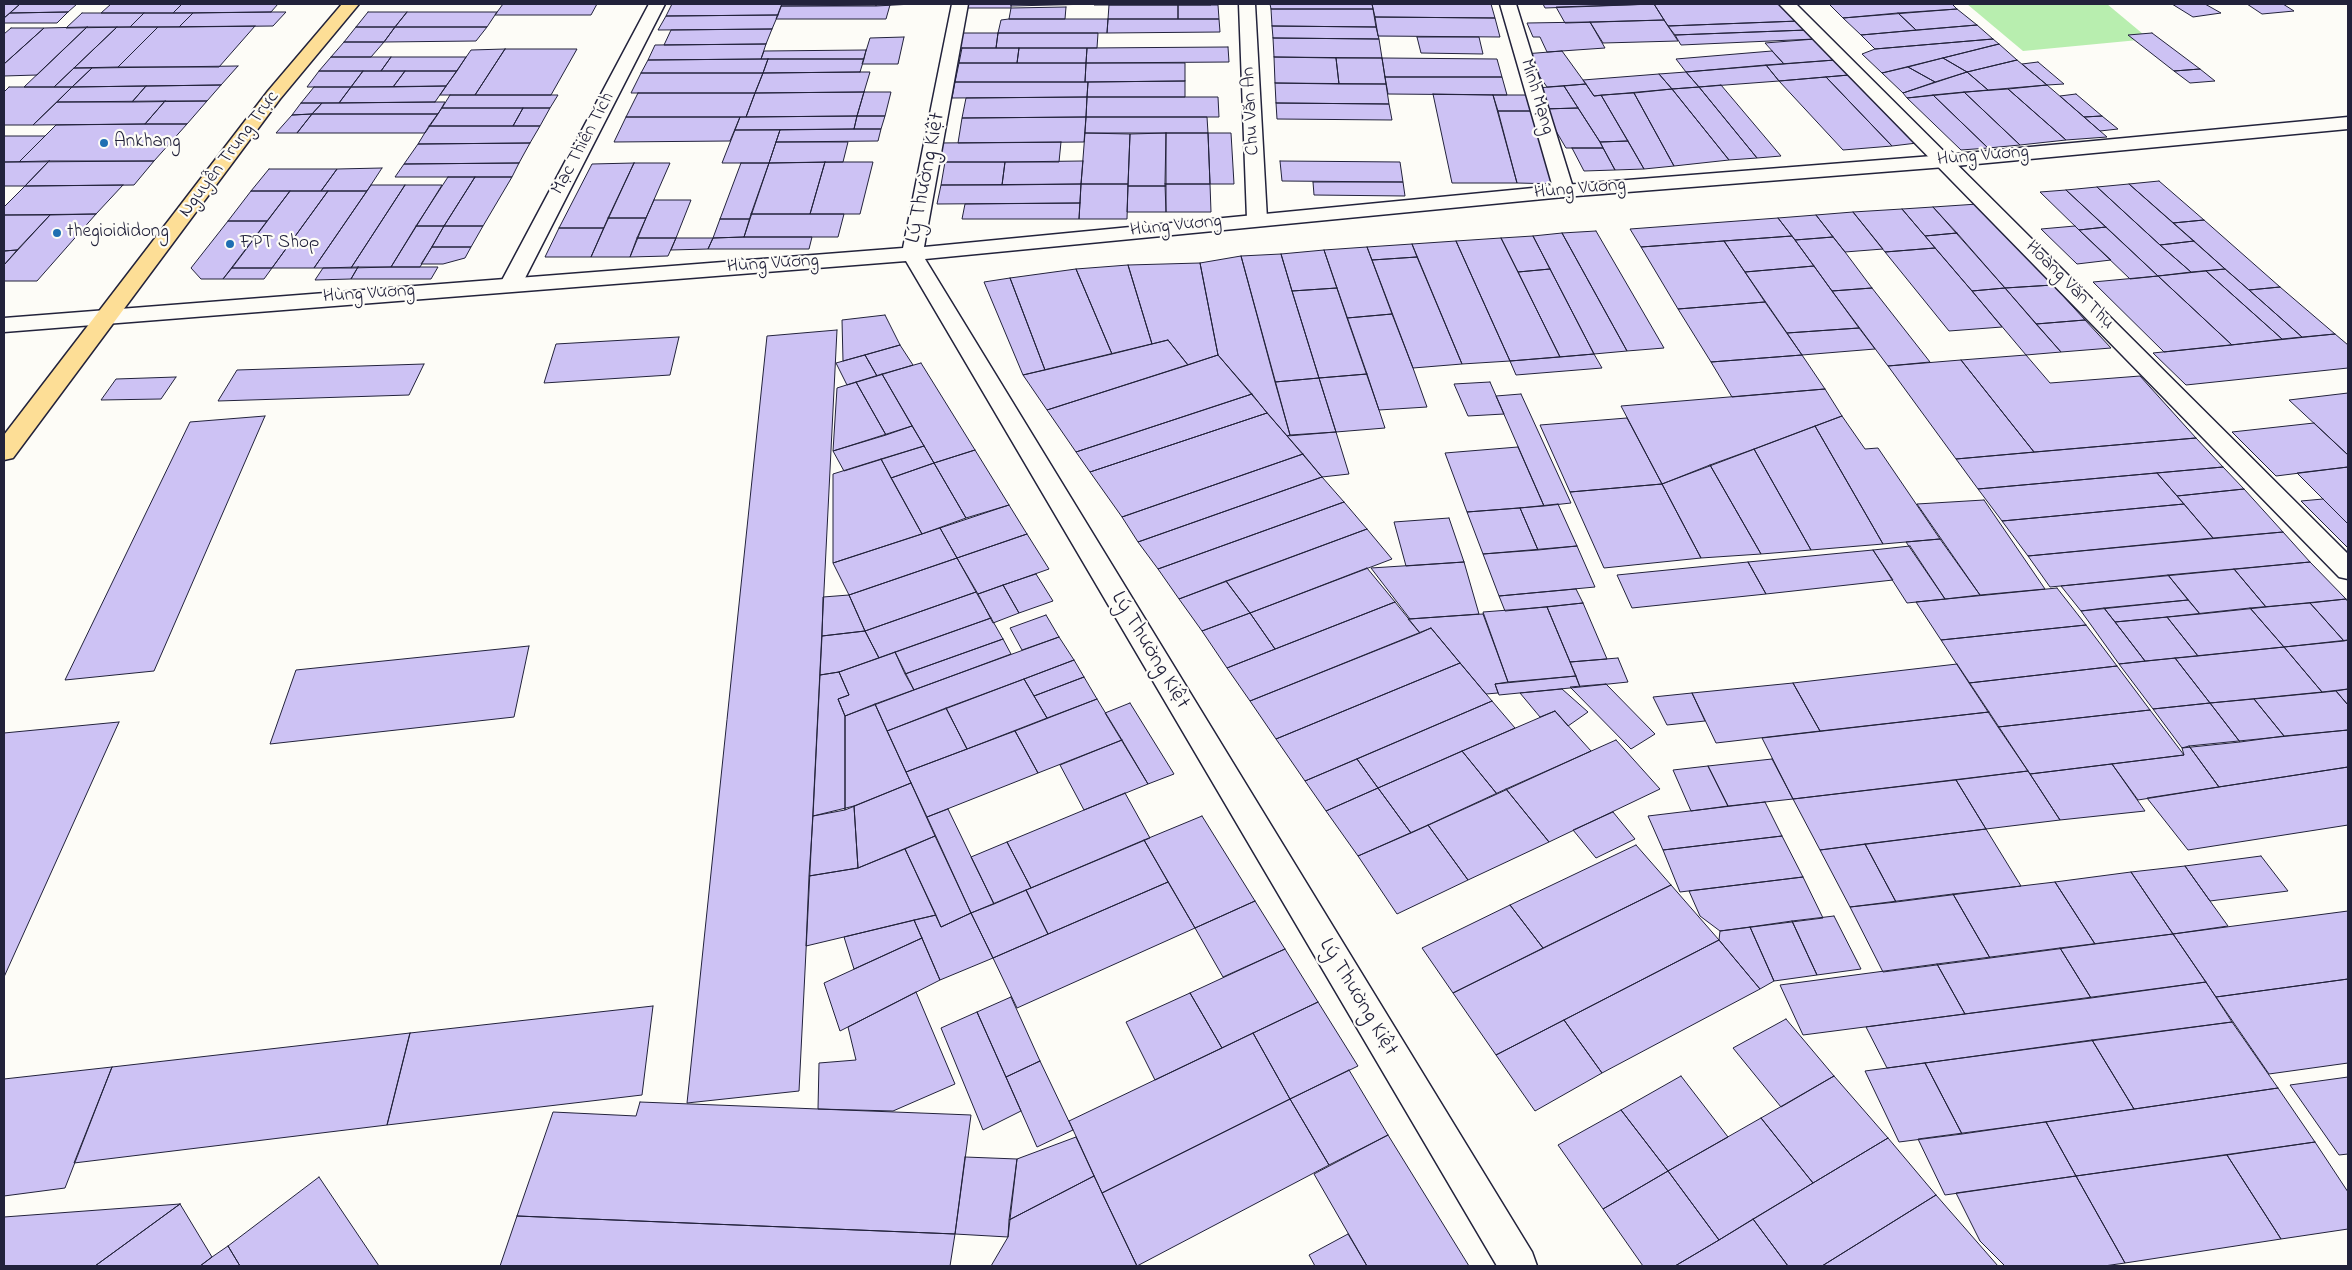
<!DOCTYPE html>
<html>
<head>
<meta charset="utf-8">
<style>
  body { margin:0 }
  #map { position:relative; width:2352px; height:1270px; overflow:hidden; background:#fdfcf7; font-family:"Indie Flower",sans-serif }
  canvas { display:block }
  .frame { position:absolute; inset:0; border:5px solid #22223b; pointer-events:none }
</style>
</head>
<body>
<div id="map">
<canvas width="2352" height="1270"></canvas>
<div class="frame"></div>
</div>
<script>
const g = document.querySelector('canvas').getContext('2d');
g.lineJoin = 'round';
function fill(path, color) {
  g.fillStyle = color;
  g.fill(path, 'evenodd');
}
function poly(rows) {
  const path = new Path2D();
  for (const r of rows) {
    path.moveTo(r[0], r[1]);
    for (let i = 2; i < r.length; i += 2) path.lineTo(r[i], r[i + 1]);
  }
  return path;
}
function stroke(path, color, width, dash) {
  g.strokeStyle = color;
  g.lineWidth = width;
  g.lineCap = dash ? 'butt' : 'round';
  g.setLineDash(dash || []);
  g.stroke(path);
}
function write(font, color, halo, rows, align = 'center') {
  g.font = font + ' "Indie Flower",sans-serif';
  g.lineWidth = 4.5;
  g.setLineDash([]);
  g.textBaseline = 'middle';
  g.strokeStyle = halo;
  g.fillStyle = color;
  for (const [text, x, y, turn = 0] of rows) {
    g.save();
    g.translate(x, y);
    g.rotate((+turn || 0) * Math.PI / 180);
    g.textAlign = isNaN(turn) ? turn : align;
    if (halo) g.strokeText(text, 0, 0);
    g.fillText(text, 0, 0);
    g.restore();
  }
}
fill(poly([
  [1967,4,2107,4,2149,39,2023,51]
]), '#b8eeaf');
const building = poly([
  [4,4,20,4,4,18,4,4],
  [20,4,77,4,68,12,10,13,20,4],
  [111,4,182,4,173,13,101,13,111,4],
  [182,4,278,4,271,12,173,13,182,4],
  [503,4,597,4,591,15,495,15,503,4],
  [672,4,782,4,778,15,666,16,672,4],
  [782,4,876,4,876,6,781,6,782,4],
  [876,4,913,4,876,6,876,4],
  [966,4,1011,4,1011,8,965,8,966,4],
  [1011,4,1094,4,1011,6,1011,4],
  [1094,4,1211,4,1211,5,1094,5,1094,4],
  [1270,4,1372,4,1373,9,1271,9,1270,4],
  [1372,4,1491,4,1495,18,1375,17,1372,4],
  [1543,4,1654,4,1545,8,1543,4],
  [1654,4,1664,20,1565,23,1556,7,1654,4],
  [1654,4,1785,4,1799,21,1668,26,1654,4],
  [1829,4,1952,4,1957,9,1843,18,1829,4],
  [2172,4,2205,4,2221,13,2193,17,2172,4],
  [2247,4,2283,4,2294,11,2262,14,2247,4],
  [890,5,886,19,776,19,781,6,890,5],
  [1109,5,1178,5,1178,19,1108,19,1109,5],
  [1178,5,1218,5,1219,19,1178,19,1178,5],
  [1066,7,1065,19,1009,19,1011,8,1066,7],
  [1271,9,1373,9,1376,27,1272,26,1271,9],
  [1957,9,1977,25,1916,30,1898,13,1957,9],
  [68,12,57,23,4,23,4,18,10,13,68,12],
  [271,12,286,12,273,26,179,27,193,13,271,12],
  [368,12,407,12,395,27,356,27,368,12],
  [407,12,497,12,487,27,395,27,407,12],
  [82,13,144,13,130,27,66,28,82,13],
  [144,13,193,13,179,27,130,27,144,13],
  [1898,13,1916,30,1861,35,1843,18,1898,13],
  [778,15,772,29,658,30,666,16,778,15],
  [1375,17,1495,18,1500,37,1378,36,1375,17],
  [1009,19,1108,19,1107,33,998,33,1001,20,1009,19],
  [1108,19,1219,19,1220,32,1107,33,1108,19],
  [1664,20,1678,41,1603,43,1590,22,1664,20],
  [1799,21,1807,30,1675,35,1668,26,1799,21],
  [1590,22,1605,48,1547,52,1540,37,1533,37,1527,23,1590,22],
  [1977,25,1993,39,1875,49,1861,35,1977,25],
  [255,26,219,67,118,67,158,27,255,26],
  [1272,26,1376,27,1379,39,1273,38,1272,26],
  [87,27,37,75,4,76,4,64,44,28,87,27],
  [87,27,117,27,54,87,24,87,87,27],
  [117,27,158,27,118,67,74,68,117,27],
  [356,27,395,27,384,42,344,42,356,27],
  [395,27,487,27,476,41,384,42,395,27],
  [11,28,44,28,4,64,4,34,11,28],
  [772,29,766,44,664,45,671,30,772,29],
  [1807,30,1815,39,1681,45,1675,35,1807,30],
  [960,33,998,33,996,48,957,48,960,33],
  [998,33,1098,33,1097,48,996,48,998,33],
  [2152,33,2200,69,2174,71,2128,35,2152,33],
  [904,37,898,64,862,64,870,38,904,37],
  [1417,37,1479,37,1483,54,1421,53,1417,37],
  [1273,38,1379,39,1382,58,1274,57,1273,38],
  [1815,39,1835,60,1784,64,1765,43,1815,39],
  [1993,39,1999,44,1882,73,1862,54,1875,49,1993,39],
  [344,42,384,42,371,57,331,57,344,42],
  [766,44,761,59,648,60,655,45,766,44],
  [1999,44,2017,60,1967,72,1943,58,1999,44],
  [1228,47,1229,62,1086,63,1087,48,1228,47],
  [962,48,1019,48,1017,63,959,63,962,48],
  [1019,48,1087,48,1086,63,1017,63,1019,48],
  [505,49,475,95,440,95,471,50,505,49],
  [505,49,577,49,551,95,475,95,505,49],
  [866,50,864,59,761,59,764,51,866,50],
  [1562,51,1583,80,1586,84,1547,87,1524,54,1562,51],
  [1772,51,1784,64,1686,72,1676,59,1772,51],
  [331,57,391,57,381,71,319,71,331,57],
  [391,57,466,57,457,71,381,71,391,57],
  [1274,57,1336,58,1339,84,1275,83,1274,57],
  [1336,58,1382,58,1386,84,1339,84,1336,58],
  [1382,58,1497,59,1502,77,1385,77,1382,58],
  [1943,58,1967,72,1935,82,1908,67,1943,58],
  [768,59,763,73,641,73,648,60,768,59],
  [768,59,864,59,860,72,763,73,768,59],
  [1835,60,1849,75,1779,81,1766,65,1835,60],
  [2017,60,2047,85,1988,90,1967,72,2017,60],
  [2038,62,2064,84,2047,85,2022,64,2038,62],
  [959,63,1086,63,1085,82,955,82,959,63],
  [1086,63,1185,63,1185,81,1085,82,1086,63],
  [1766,65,1779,81,1699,87,1686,72,1766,65],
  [238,66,221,85,72,87,92,68,238,66],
  [1908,67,1935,82,1903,93,1882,73,1908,67],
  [74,68,92,68,72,87,54,87,74,68],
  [2200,69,2215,81,2190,83,2174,71,2200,69],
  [319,71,363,71,351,87,307,87,319,71],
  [363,71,405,71,393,87,351,87,363,71],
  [405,71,457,71,446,86,393,87,405,71],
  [860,72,870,72,864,92,755,93,763,73,860,72],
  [1686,72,1699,87,1672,89,1659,74,1686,72],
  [1967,72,1988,90,1907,98,1903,93,1967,72],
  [641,73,763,73,755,93,631,93,641,73],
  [1659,74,1672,89,1594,96,1583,80,1659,74],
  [1849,75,1917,143,1892,146,1826,77,1849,75],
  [1385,77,1502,77,1507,95,1388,94,1385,77],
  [1826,77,1892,146,1843,150,1779,81,1826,77],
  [1185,81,1185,97,1087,97,1088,82,1185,81],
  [955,82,1088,82,1087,97,952,98,955,82],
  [1275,83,1386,84,1389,104,1276,103,1275,83],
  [1586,84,1594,96,1601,95,1628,141,1600,142,1564,86,1586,84],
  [221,85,207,101,132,102,146,86,221,85],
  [1721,85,1781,156,1757,158,1699,87,1721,85],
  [2047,85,2084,117,2107,137,2066,140,2008,89,2047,85],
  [146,86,132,102,57,102,72,87,146,86],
  [446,86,435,102,339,103,351,87,446,86],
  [1564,86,1578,108,1543,109,1536,88,1564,86],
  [9,87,72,87,33,125,4,125,4,92,9,87],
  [314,87,351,87,339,103,301,103,314,87],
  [1699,87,1757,158,1729,160,1672,89,1699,87],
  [1672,89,1729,160,1674,166,1634,93,1672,89],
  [2008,89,2066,140,2020,145,1964,92,2008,89],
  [864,92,891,92,885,116,857,116,864,92],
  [864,92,857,116,746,117,755,93,864,92],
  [1964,92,2020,145,1988,148,1933,95,1964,92],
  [638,93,755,93,746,117,626,117,638,93],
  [1634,93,1674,166,1644,169,1601,95,1634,93],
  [1433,94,1493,95,1517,183,1452,183,1433,94],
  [2076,94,2102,116,2084,117,2060,96,2076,94],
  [450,95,558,95,550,108,442,108,450,95],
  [1493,95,1533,95,1538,111,1498,111,1493,95],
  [1933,95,1988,148,1961,150,1907,98,1933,95],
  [1087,97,1086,117,962,118,966,98,1087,97],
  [1087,97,1218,97,1219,117,1086,117,1087,97],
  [165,101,207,101,187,124,145,124,165,101],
  [165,101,145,124,33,125,57,102,165,101],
  [435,102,445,102,438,114,312,114,322,103,435,102],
  [301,103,322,103,312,114,292,115,301,103],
  [1276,103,1389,104,1392,120,1277,119,1276,103],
  [442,108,523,108,513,126,429,126,442,108],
  [523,108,550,108,540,126,513,126,523,108],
  [1578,108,1600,142,1603,148,1566,148,1543,109,1578,108],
  [1498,111,1538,111,1560,184,1517,183,1498,111],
  [312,114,297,133,276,133,292,115,312,114],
  [312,114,438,114,425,133,297,133,312,114],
  [857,116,885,116,881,129,854,129,857,116],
  [857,116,854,129,735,130,740,117,857,116],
  [2102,116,2118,129,2100,131,2084,117,2102,116],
  [626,117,740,117,730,141,614,142,626,117],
  [1086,117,1084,142,958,143,962,118,1086,117],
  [1086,117,1207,117,1208,133,1085,133,1086,117],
  [145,124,187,124,154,161,19,162,56,125,145,124],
  [429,126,540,126,530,143,418,144,429,126],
  [854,129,881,129,878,141,776,142,780,130,854,129],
  [735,130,780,130,769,163,722,163,735,130],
  [1085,133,1130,134,1128,184,1081,184,1085,133],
  [1166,133,1208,133,1210,184,1165,184,1166,133],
  [1166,133,1166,186,1128,186,1130,134,1166,133],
  [1208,133,1231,133,1234,184,1210,184,1208,133],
  [4,136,45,136,19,162,4,162,4,136],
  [1628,141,1644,169,1615,170,1600,142,1628,141],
  [776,142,848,142,843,162,769,163,776,142],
  [1061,142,1059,162,934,162,937,143,1061,142],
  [530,143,519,163,404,164,418,144,530,143],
  [1572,148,1603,148,1615,170,1584,171,1572,148],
  [49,161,25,186,4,186,4,162,49,161],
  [49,161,154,161,134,185,25,186,49,161],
  [1083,161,1081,184,1002,185,1005,162,1083,161],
  [1280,161,1400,162,1403,182,1282,181,1280,161],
  [825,162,810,214,751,214,769,163,825,162],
  [825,162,873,162,860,214,810,214,825,162],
  [945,162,1005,162,1002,185,941,185,945,162],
  [519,163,512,177,395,177,404,164,519,163],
  [634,163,604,228,559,228,592,164,634,163],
  [634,163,670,163,646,218,608,218,634,163],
  [741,163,769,163,750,219,720,219,741,163],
  [382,168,367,191,321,191,337,169,382,168],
  [269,169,337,169,321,191,251,191,269,169],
  [448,177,475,177,444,226,416,226,448,177],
  [475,177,512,177,483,226,444,226,475,177],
  [2159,181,2204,220,2173,223,2129,184,2159,181],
  [1313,182,1403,182,1405,196,1314,195,1313,182],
  [1081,184,1128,184,1127,219,1079,219,1081,184],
  [1081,184,1080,203,937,204,941,185,1081,184],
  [1165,184,1210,184,1211,212,1166,212,1165,184],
  [2129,184,2194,241,2160,245,2097,187,2129,184],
  [123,185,96,214,4,215,4,207,25,186,123,185],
  [371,185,405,185,351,268,314,268,371,185],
  [405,185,442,185,391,267,351,268,405,185],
  [1128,186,1166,186,1166,212,1127,212,1128,186],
  [2097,187,2160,245,2191,272,2158,276,2066,190,2097,187],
  [2066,190,2106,227,2079,230,2040,192,2066,190],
  [251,191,290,191,267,221,228,221,251,191],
  [290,191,328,191,272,268,232,268,290,191],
  [328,191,367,191,314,268,272,268,328,191],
  [654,200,691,200,676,238,637,238,654,200],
  [1080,203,1079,219,962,219,965,204,1080,203],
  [1978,204,2053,285,2005,288,1933,207,1978,204],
  [1933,207,1957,233,1925,236,1902,209,1933,207],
  [1902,209,1925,236,1935,248,1885,252,1853,212,1902,209],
  [1853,212,1883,249,1845,252,1816,215,1853,212],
  [96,214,37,281,4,281,4,265,50,215,96,214],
  [751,214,844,214,838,237,744,237,751,214],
  [4,215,50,215,17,250,4,251,4,215],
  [1816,215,1833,237,1795,240,1778,218,1816,215],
  [608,218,646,218,630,257,591,257,608,218],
  [1778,218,1792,236,1641,247,1630,229,1778,218],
  [720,219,750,219,744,237,713,238,720,219],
  [2204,220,2280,287,2249,290,2173,223,2204,220],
  [228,221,267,221,223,279,201,279,191,268,228,221],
  [416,226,444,226,420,267,391,267,416,226],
  [444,226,483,226,471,247,432,247,444,226],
  [2075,226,2079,230,2111,260,2077,264,2041,229,2075,226],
  [2106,227,2158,276,2130,279,2079,230,2106,227],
  [559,228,604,228,591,257,545,257,559,228],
  [1596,231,1664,348,1627,351,1562,233,1596,231],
  [1562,233,1627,351,1594,354,1533,236,1562,233],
  [1957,233,2005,288,1972,291,1925,236,1957,233],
  [1533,236,1550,269,1518,272,1501,238,1533,236],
  [1792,236,1814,266,1745,272,1724,241,1792,236],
  [744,237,812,237,809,249,708,249,713,238,744,237],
  [1833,237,1845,252,1872,288,1832,291,1795,240,1833,237],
  [637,238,676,238,668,256,630,257,637,238],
  [676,238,713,238,708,249,671,250,676,238],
  [1501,238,1518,272,1560,357,1510,361,1456,241,1501,238],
  [1456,241,1510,361,1462,364,1412,244,1456,241],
  [1724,241,1765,302,1678,309,1641,247,1724,241],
  [2194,241,2225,269,2191,272,2160,245,2194,241],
  [1412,244,1417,257,1372,260,1367,247,1412,244],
  [432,247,471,247,465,258,443,264,421,264,432,247],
  [1367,247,1392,314,1347,318,1324,250,1367,247],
  [1935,248,1972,291,2002,327,1949,331,1885,252,1935,248],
  [17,250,4,265,4,251,17,250],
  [1324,250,1337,288,1292,291,1281,254,1324,250],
  [1281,254,1292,291,1319,378,1275,382,1241,256,1281,254],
  [1241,256,1290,435,1287,436,1218,355,1200,263,1241,256],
  [1417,257,1462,364,1413,368,1372,260,1417,257],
  [1200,263,1218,355,1188,365,1168,340,1152,344,1128,265,1200,263],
  [1128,265,1152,344,1112,354,1076,269,1128,265],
  [1814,266,1832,291,1859,328,1787,333,1745,272,1814,266],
  [358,267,351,279,315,280,323,268,358,267],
  [358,267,438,267,431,279,351,279,358,267],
  [232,268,272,268,264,279,223,279,232,268],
  [1076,269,1112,354,1045,370,1010,278,1076,269],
  [1550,269,1594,354,1560,357,1518,272,1550,269],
  [2225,269,2249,290,2302,337,2282,339,2206,271,2225,269],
  [2206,271,2282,339,2232,345,2158,276,2206,271],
  [2158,276,2232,345,2164,352,2093,282,2158,276],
  [1010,278,1045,370,1023,375,984,282,1010,278],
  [2053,285,2085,320,2036,324,2005,288,2053,285],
  [2280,287,2335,334,2302,337,2249,290,2280,287],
  [1337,288,1367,374,1319,378,1292,291,1337,288],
  [1872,288,1930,362,1888,366,1832,291,1872,288],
  [2005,288,2061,352,2026,355,1972,291,2005,288],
  [1765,302,1802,355,1711,362,1678,309,1765,302],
  [1392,314,1413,368,1427,407,1379,410,1347,318,1392,314],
  [885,315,900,345,843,361,842,320,885,315],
  [2085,320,2111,348,2061,352,2036,324,2085,320],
  [1859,328,1875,349,1802,355,1787,333,1859,328],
  [837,330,799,1091,687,1103,767,336,837,330],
  [2335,334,2348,345,2348,368,2186,385,2153,353,2335,334],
  [679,337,670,375,544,383,556,344,679,337],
  [1168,340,1188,365,1047,410,1023,375,1168,340],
  [900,345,913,365,877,376,865,355,900,345],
  [1594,354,1602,368,1516,375,1510,361,1594,354],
  [865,355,877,376,847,385,836,363,865,355],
  [1218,355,1252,394,1076,452,1047,410,1218,355],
  [1802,355,1825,389,1732,397,1711,362,1802,355],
  [2026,355,2050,383,2140,376,2196,438,2034,452,1961,360,2026,355],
  [1961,360,2034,452,1956,459,1888,366,1961,360],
  [921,363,975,450,934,463,882,374,921,363],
  [424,364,409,395,218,401,237,370,424,364],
  [882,374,912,426,886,435,856,382,882,374],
  [1367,374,1385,428,1336,432,1319,378,1367,374],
  [176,377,161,399,101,400,116,379,176,377],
  [1319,378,1336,432,1290,435,1275,382,1319,378],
  [856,382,886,435,833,451,837,388,856,382],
  [1490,382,1504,414,1468,416,1454,384,1490,382],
  [1825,389,1842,416,1662,484,1621,406,1825,389],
  [2348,393,2348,455,2289,400,2348,393],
  [1252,394,1267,413,1090,472,1076,452,1252,394],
  [1521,394,1571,503,1544,506,1496,396,1521,394],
  [1267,413,1303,454,1122,517,1090,472,1267,413],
  [265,416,154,671,65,680,190,422,265,416],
  [1842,416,1865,449,1878,448,1940,539,1883,544,1815,426,1842,416],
  [1627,418,1662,484,1570,492,1540,425,1627,418],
  [2314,423,2348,455,2348,467,2276,476,2232,432,2314,423],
  [912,426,924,446,844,471,833,451,912,426],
  [1815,426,1883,544,1811,550,1754,449,1815,426],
  [1336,432,1349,474,1322,477,1287,436,1336,432],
  [2196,438,2223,467,1978,489,1956,459,2196,438],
  [924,446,934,463,891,478,881,459,924,446],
  [1518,447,1544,506,1467,512,1445,453,1518,447],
  [1754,449,1811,550,1761,554,1710,465,1754,449],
  [975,450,1009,505,966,518,934,463,975,450],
  [1303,454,1322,477,1138,542,1122,517,1303,454],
  [881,459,922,534,833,563,833,474,881,459],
  [934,463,966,518,922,534,891,478,934,463],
  [1710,465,1761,554,1701,558,1662,484,1710,465],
  [2223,467,2244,489,2177,496,2157,473,2223,467],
  [2348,467,2348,524,2297,473,2348,467],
  [2157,473,2184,504,2002,521,1978,489,2157,473],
  [1322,477,1344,502,1158,569,1138,542,1322,477],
  [1662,484,1701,558,1604,568,1570,492,1662,484],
  [2244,489,2283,532,2213,538,2177,496,2244,489],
  [2323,499,2348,524,2348,548,2301,501,2323,499],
  [1984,500,2045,589,1980,595,1917,504,1984,500],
  [1344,502,1367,529,1179,599,1158,569,1344,502],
  [1558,504,1577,546,1538,550,1520,508,1558,504],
  [2184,504,2213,538,2028,556,2002,521,2184,504],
  [1009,505,1027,534,957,558,940,528,1009,505],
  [1520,508,1538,550,1483,554,1467,512,1520,508],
  [1449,518,1464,562,1406,566,1394,522,1449,518],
  [940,528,957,558,849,595,833,563,940,528],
  [1367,529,1392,559,1250,613,1226,581,1367,529],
  [2283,532,2310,562,2050,587,2028,556,2283,532],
  [1027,534,1049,569,978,594,957,558,1027,534],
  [1940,539,1980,595,1945,599,1906,542,1940,539],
  [1577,546,1595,587,1499,596,1483,554,1577,546],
  [1910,546,1945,599,1907,603,1873,550,1910,546],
  [1873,550,1893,580,1766,594,1748,562,1873,550],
  [957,558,976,592,865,631,849,595,957,558],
  [1464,562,1479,614,1410,619,1371,568,1464,562],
  [1748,562,1766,594,1632,608,1617,575,1748,562],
  [2310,562,2346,599,2266,607,2234,569,2310,562],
  [1367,568,1395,602,1275,649,1250,613,1367,568],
  [2234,569,2266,607,2200,614,2168,575,2234,569],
  [1036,574,1053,601,1019,613,1003,585,1036,574],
  [2168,575,2188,600,2081,611,2061,586,2168,575],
  [1226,581,1250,613,1202,631,1179,599,1226,581],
  [1003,585,1019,613,993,623,978,594,1003,585],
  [2057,588,2086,625,1941,640,1916,602,2057,588],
  [1576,589,1583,603,1505,611,1499,596,1576,589],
  [976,592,991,618,879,658,865,631,976,592],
  [849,595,865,631,822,636,823,597,849,595],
  [2346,599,2348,602,2348,640,2344,641,2310,603,2346,599],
  [2188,600,2200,614,2115,622,2104,608,2188,600],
  [1395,602,1420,633,1250,701,1227,668,1395,602],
  [1583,603,1607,659,1570,662,1547,607,1583,603],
  [2310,603,2344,641,2284,647,2250,608,2310,603],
  [1547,607,1576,676,1508,682,1483,612,1547,607],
  [2104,608,2115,622,2145,661,2119,664,2081,611,2104,608],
  [2250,608,2284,647,2198,656,2167,617,2250,608],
  [1250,613,1275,649,1227,668,1202,631,1250,613],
  [1483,614,1508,682,1495,684,1498,693,1486,694,1431,628,1420,633,1408,619,1483,614],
  [1046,615,1059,637,1022,650,1010,628,1046,615],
  [2167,617,2198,656,2145,661,2115,622,2167,617],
  [991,618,1003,639,905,674,895,652,991,618],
  [2086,625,2117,666,1969,683,1941,640,2086,625],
  [1431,628,1460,663,1276,739,1250,701,1431,628],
  [865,631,879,658,839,672,820,675,822,636,865,631],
  [1059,637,1074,660,887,731,875,704,1059,637],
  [1003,639,1011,654,914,690,905,674,1003,639],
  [2348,640,2348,689,2322,692,2284,647,2348,640],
  [529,646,514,717,270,744,296,670,529,646],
  [2284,647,2322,692,2210,703,2175,658,2284,647],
  [895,652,914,690,845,716,838,699,849,695,839,672,895,652],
  [1618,658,1628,682,1580,687,1570,662,1618,658],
  [2175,658,2210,703,2153,709,2119,664,2175,658],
  [1074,660,1084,677,1034,696,1024,679,1074,660],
  [1460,663,1492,701,1305,781,1276,739,1460,663],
  [1957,664,1989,712,1820,731,1793,683,1957,664],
  [2117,666,2150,710,1998,727,1969,683,2117,666],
  [839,672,849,695,838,699,845,716,845,810,813,816,820,675,839,672],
  [1576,676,1580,687,1499,695,1495,684,1576,676],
  [1084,677,1097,699,1047,718,1034,696,1084,677],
  [1024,679,1047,718,967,749,946,708,1024,679],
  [1793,683,1820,731,1716,743,1692,693,1793,683],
  [1606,684,1655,734,1631,749,1570,687,1606,684],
  [1562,689,1588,712,1568,726,1555,711,1540,717,1520,693,1562,689],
  [2348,689,2348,705,2336,691,2348,689],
  [2336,691,2348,705,2348,730,2284,736,2254,699,2336,691],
  [1692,693,1705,721,1667,725,1653,697,1692,693],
  [1097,699,1122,740,1038,773,1015,731,1097,699],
  [2254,699,2284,736,2240,742,2210,703,2254,699],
  [1492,701,1515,728,1378,788,1357,759,1492,701],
  [1130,703,1174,774,1148,784,1105,713,1130,703],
  [2210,703,2240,742,2182,748,2153,709,2210,703],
  [875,704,911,783,845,810,845,716,875,704],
  [946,708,967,749,906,772,887,731,946,708],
  [2150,710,2184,755,2030,774,1998,727,2150,710],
  [1555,711,1591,751,1497,794,1462,751,1555,711],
  [1989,712,2028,771,1793,799,1762,738,1989,712],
  [119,722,4,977,4,733,119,722],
  [2348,730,2348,767,2219,787,2189,746,2348,730],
  [1015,731,1038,773,927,817,906,772,1015,731],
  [1122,740,1148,784,1084,810,1060,765,1122,740],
  [1616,740,1660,789,1549,842,1506,789,1616,740],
  [2189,746,2219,787,2138,800,2112,764,2184,755,2182,748,2189,746],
  [1462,751,1497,794,1411,833,1378,788,1462,751],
  [1357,759,1378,788,1326,811,1305,781,1357,759],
  [1772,759,1793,799,1728,806,1708,766,1772,759],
  [2112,764,2145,811,2060,820,2030,774,2112,764],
  [1708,766,1728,806,1691,811,1673,770,1708,766],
  [2348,767,2348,825,2188,850,2147,798,2348,767],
  [2028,771,2060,820,1986,829,1956,780,2028,771],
  [1956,780,1986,829,1820,850,1793,799,1956,780],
  [911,783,935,836,858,868,854,806,911,783],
  [1378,788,1411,833,1358,856,1326,811,1378,788],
  [1506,789,1549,842,1468,880,1428,825,1506,789],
  [1125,793,1150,838,1031,888,1007,842,1125,793],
  [1765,802,1782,836,1663,850,1648,816,1765,802],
  [854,806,858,868,809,876,813,816,854,806],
  [948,809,994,904,971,913,927,817,948,809],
  [1613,812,1635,839,1596,858,1573,830,1613,812],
  [1202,816,1255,901,1195,928,1144,840,1202,816],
  [1428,825,1468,880,1397,914,1358,856,1428,825],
  [1986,829,2021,886,1896,902,1865,844,1986,829],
  [935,836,971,913,941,927,905,849,935,836],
  [1782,836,1803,877,1680,892,1663,850,1782,836],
  [1144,840,1168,882,1048,934,1026,890,1144,840],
  [1007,842,1031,888,994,904,971,857,1007,842],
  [1865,844,1896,902,1850,907,1820,850,1865,844],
  [1636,845,1671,885,1543,948,1510,905,1636,845],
  [905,849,936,915,806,946,809,876,858,868,905,849],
  [2261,856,2288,891,2210,901,2185,866,2261,856],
  [2185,866,2210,901,2228,926,2173,934,2131,872,2185,866],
  [2131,872,2173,934,2095,944,2055,882,2131,872],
  [1803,877,1823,918,1720,931,1700,916,1689,891,1803,877],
  [1168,882,1195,928,1017,1008,993,958,1168,882],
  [2055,882,2095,944,1990,958,1953,894,2055,882],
  [1671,885,1719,940,1496,1055,1453,993,1671,885],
  [1026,890,1048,934,993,958,971,913,1026,890],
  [1953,894,1990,958,1883,972,1850,907,1953,894],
  [1255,901,1285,949,1223,977,1195,928,1255,901],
  [1510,905,1543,948,1453,993,1422,948,1510,905],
  [2348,911,2348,979,2216,997,2173,934,2348,911],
  [971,913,993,958,940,980,914,920,936,915,941,927,971,913],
  [1834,916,1861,969,1817,975,1792,921,1834,916],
  [914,920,922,938,854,969,844,937,914,920],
  [1792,921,1817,975,1774,981,1750,927,1792,921],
  [1750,927,1774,981,1760,989,1719,940,1720,931,1750,927],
  [2173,934,2206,982,2091,998,2060,948,2173,934],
  [922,938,940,980,840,1031,824,983,922,938],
  [1719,940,1760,989,1602,1073,1564,1020,1719,940],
  [2060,948,2091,998,1965,1014,1937,964,2060,948],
  [1285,949,1318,1002,1222,1048,1190,993,1285,949],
  [1937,964,1965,1014,1803,1035,1780,985,1937,964],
  [2348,979,2348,1063,2269,1074,2216,997,2348,979],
  [2206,982,2232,1022,1887,1068,1866,1027,2206,982],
  [916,992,955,1084,893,1111,818,1109,819,1063,856,1060,848,1027,916,992],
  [1190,993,1222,1048,1155,1080,1126,1022,1190,993],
  [1011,997,1040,1061,1006,1077,977,1012,1011,997],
  [1318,1002,1358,1066,1290,1099,1253,1033,1318,1002],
  [653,1006,642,1095,387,1125,410,1033,653,1006],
  [977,1012,1021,1111,983,1130,941,1028,977,1012],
  [1786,1019,1834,1076,1781,1107,1733,1048,1786,1019],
  [1564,1020,1602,1073,1535,1111,1496,1055,1564,1020],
  [2232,1022,2278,1088,2134,1109,2092,1040,2232,1022],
  [410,1033,387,1125,74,1163,112,1067,410,1033],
  [1253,1033,1290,1099,1102,1193,1069,1121,1253,1033],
  [2092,1040,2134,1109,1962,1134,1925,1063,2092,1040],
  [1040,1061,1073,1130,1037,1147,1006,1077,1040,1061],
  [1925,1063,1962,1134,1899,1142,1865,1071,1925,1063],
  [112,1067,65,1188,4,1196,4,1079,112,1067],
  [1349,1070,1388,1135,1329,1165,1290,1099,1349,1070],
  [1681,1076,1728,1137,1668,1171,1621,1110,1681,1076],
  [1834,1076,1888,1138,1813,1183,1761,1118,1834,1076],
  [2348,1077,2348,1154,2339,1155,2290,1085,2348,1077],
  [2278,1088,2315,1142,2076,1176,2046,1122,2278,1088],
  [1290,1099,1329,1165,1137,1266,1102,1193,1290,1099],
  [640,1102,971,1115,955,1234,517,1216,553,1112,636,1116,640,1102],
  [1621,1110,1668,1171,1603,1209,1558,1145,1621,1110],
  [1761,1118,1813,1183,1719,1240,1668,1171,1761,1118],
  [2046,1122,2076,1176,1945,1195,1918,1139,2046,1122],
  [1388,1135,1469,1266,1367,1266,1314,1174,1388,1135],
  [1076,1137,1094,1176,1009,1220,1017,1159,1076,1137],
  [1888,1138,1936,1195,1822,1266,1788,1266,1753,1219,1888,1138],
  [2315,1142,2348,1192,2348,1229,2281,1239,2227,1155,2315,1142],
  [2227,1155,2281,1239,2125,1263,2076,1176,2227,1155],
  [965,1157,1017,1159,1008,1237,955,1234,965,1157],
  [1668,1171,1719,1240,1675,1266,1643,1266,1603,1209,1668,1171],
  [1094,1176,1137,1266,991,1266,1008,1237,1009,1220,1094,1176],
  [2076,1176,2125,1263,2104,1266,2005,1266,1980,1241,1956,1193,2076,1176],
  [319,1177,379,1266,240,1266,228,1246,319,1177],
  [1936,1195,1998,1266,1822,1266,1936,1195],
  [180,1204,95,1266,4,1266,4,1217,180,1204],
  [180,1204,212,1257,200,1266,95,1266,180,1204],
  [517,1216,955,1234,950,1266,500,1266,517,1216],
  [1753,1219,1788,1266,1675,1266,1719,1240,1753,1219],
  [1348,1234,1367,1266,1315,1266,1309,1255,1348,1234],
  [228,1246,240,1266,200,1266,212,1257,228,1246]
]);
fill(building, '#cdc2f4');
stroke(building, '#22223b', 1);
const street = poly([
  [649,4,665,4,522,284,519,289,511,290,503,289,500,284,649,4],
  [1239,4,1255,4,1267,219,1264,223,1257,225,1250,223,1247,219,1239,4],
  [1500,4,1516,4,1574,191,1571,195,1564,197,1557,195,1554,191,1500,4],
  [1779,4,1796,4,2348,554,2348,579,2339,577,1779,4]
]);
const secondary = poly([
  [952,4,968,4,924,247,1564,185,1945,155,2348,117,2348,129,1945,167,1564,197,925,259,1532,1252,1537,1266,1497,1266,906,261,4,332,4,318,903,248,952,4]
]);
const primary = poly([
  [342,4,359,4,280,99,13,458,4,460,4,435,268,91,342,4]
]);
stroke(street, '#22223b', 3);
stroke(secondary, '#22223b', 3);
stroke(primary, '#22223b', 3);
fill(street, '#fdfcf7');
fill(secondary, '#fdfcf7');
fill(primary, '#fdde96');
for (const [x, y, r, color] of [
  [104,143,5,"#1f6fb2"],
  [57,233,5,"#1f6fb2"],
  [230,244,5,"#1f6fb2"]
]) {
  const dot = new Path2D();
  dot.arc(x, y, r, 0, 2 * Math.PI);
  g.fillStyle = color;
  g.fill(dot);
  stroke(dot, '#fdfcf7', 2);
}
write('19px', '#22223b', '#fdfcf7', [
  ["Minh Mạng",1536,97,73],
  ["Chu Văn An",1252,111,-93],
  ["Mạc Thiên Tích",584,144,-62],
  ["Nguyễn Trung Trực",230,155,-53],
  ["Hùng Vương",1983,157,-5],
  ["Hùng Vương",1580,190,-5],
  ["Hùng Vương",1176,227,-6],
  ["Hùng Vương",773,265,-4],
  ["Hoàng Văn Thụ",2069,286,45],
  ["Hùng Vương",369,295,-4]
]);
write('19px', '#22223b', '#fdfcf7', [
  ["Ankhang",114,143],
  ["thegioididong",67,233],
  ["FPT Shop",240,244]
], 'left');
write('22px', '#22223b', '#fdfcf7', [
  ["Lý Thường Kiệt",927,178,-79],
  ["Lý Thường Kiệt",1149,651,59],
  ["Lý Thường Kiệt",1357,998,59]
]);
</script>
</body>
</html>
